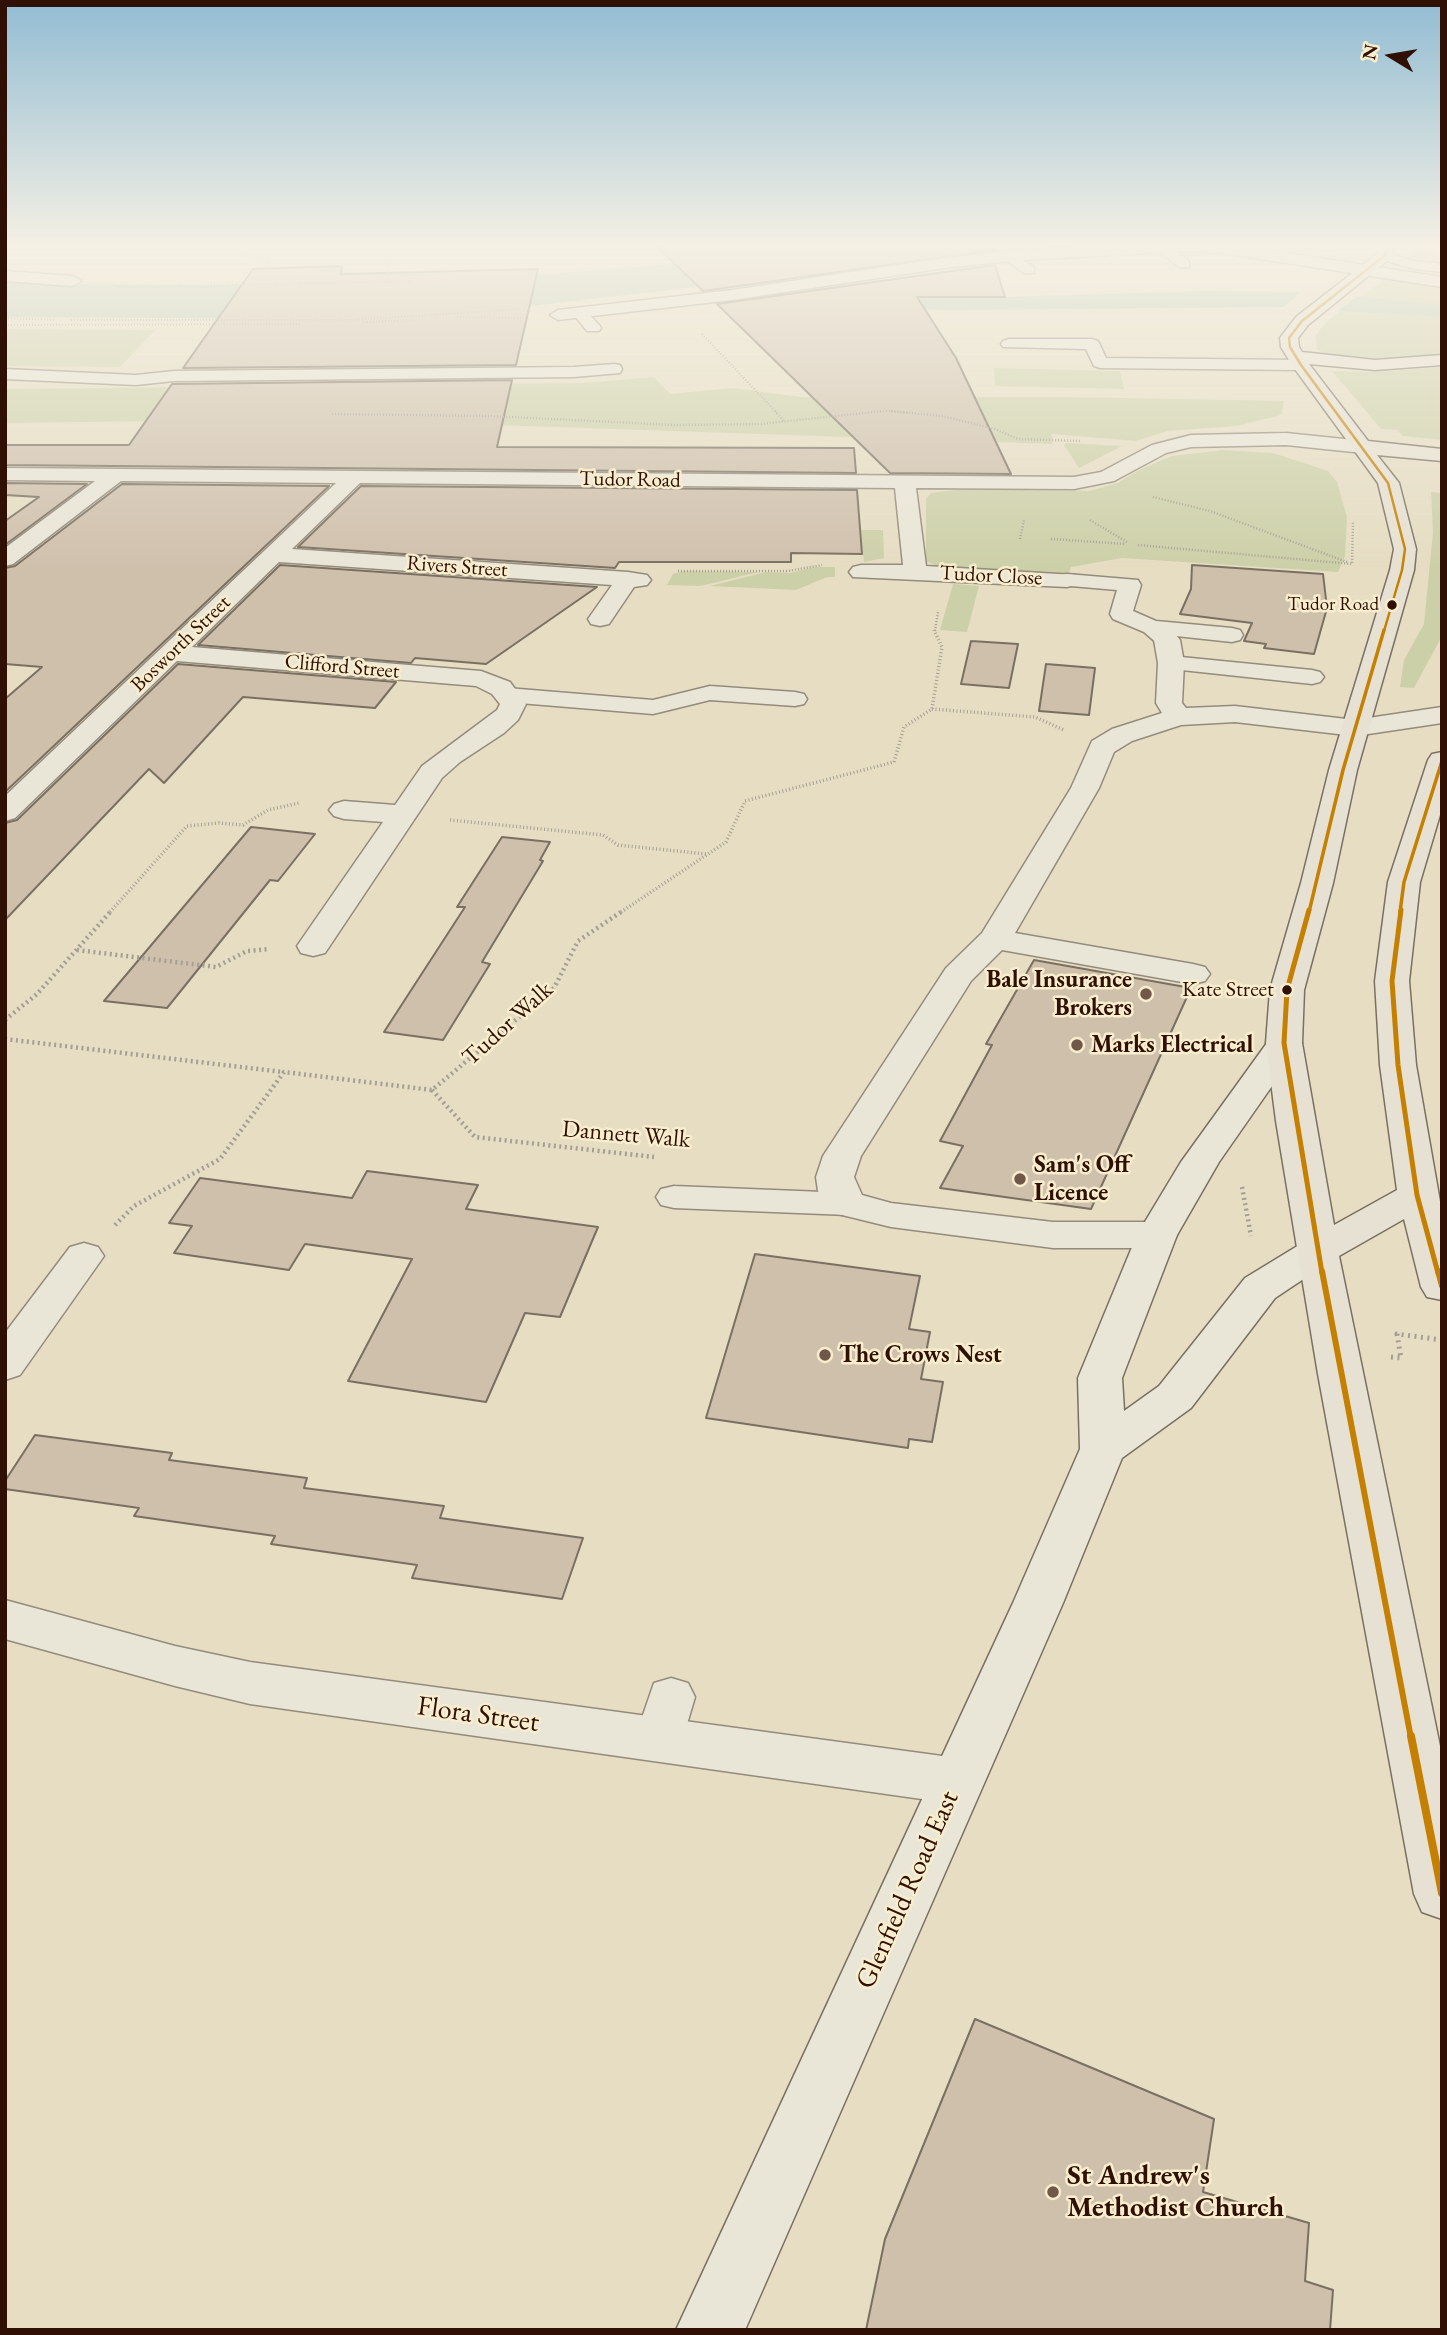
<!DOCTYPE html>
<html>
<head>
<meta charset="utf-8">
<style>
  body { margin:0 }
  #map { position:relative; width:1447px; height:2335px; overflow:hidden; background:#e6ddc3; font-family:"EB Garamond",serif }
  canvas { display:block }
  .frame { position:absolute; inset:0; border:7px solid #301005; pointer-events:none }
  .north { position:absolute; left:1356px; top:21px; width:70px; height:70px; -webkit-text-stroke:5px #f8eece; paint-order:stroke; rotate:281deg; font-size:19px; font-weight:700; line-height:28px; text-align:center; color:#301005 }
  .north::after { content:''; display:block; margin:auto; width:24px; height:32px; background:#301005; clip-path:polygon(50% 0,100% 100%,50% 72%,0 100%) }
</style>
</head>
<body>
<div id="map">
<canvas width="1447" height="2335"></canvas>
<div class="frame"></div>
<div class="north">N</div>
</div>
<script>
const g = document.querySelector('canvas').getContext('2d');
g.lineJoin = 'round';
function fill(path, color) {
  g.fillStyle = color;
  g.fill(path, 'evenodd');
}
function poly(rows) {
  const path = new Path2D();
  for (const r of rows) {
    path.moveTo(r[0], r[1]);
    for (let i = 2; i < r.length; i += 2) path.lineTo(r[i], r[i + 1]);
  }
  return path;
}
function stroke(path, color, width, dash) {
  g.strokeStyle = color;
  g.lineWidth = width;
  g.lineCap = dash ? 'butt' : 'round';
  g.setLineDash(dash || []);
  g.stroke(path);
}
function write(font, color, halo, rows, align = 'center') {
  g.font = font + ' "EB Garamond",serif';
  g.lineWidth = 5;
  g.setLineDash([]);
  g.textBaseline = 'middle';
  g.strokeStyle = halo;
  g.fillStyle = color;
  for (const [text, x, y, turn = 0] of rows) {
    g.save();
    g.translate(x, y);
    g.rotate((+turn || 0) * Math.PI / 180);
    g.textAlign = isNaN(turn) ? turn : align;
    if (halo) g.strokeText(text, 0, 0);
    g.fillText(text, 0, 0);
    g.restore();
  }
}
fill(poly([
  [1066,243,1350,243,1338,252,1311,254,1243,244,1183,243,1009,253,897,266,884,265,1019,246],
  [1409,243,1435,243,1442,264,1410,257],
  [1385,279,1425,283,1442,290,1442,355,1360,362,1329,357,1317,349,1315,336,1326,322],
  [5,329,155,330,120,367,5,366],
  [1442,367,1442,440,1403,436,1397,430,1381,429,1332,371,1378,372],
  [994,368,1120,371,1124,389,995,386],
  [654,377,670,394,733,388,801,397,1069,397,1284,401,1281,415,1236,426,1168,431,1136,441,1052,434,1052,444,321,419,5,423,5,389,584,383],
  [1066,443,1122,446,1079,468,1064,445],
  [1222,450,1273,453,1328,471,1337,482,1347,517,1345,556,1338,572,1122,558,1071,567,1068,576,942,568,926,561,926,499,931,493,963,489,1089,491,1118,483,1139,470,1172,456],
  [1431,492,1442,493,1442,636,1414,688,1400,687,1404,660,1424,624,1433,532],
  [860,530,883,530,884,558,864,562],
  [814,567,835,567,835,577,827,577,796,590,710,586,766,572,790,573],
  [683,571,759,572,700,586,667,585,673,574],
  [953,584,979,586,967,632,940,630]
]), '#ccd0a8');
fill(poly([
  [863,243,1066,243,946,252,723,284,495,310,306,319,5,317,5,279,82,284,210,285,514,277,720,260],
  [1206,291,1306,292,1442,305,1442,317,1284,307,956,310,781,307,820,296,1005,297]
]), '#b2c8b3');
fill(poly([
  [1306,288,1362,293,1336,312,1282,308]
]), '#e6ddc3');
const building = poly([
  [653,243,994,243,995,250,703,291,653,243],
  [995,265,1005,297,917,297,956,358,1011,474,890,473,717,304,995,265],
  [342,266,341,274,538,269,516,365,183,368,253,269,342,266],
  [512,380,497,447,854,448,856,473,5,465,5,445,129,445,172,384,512,380],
  [5,483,87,484,5,545,5,521,39,497,5,495,5,483],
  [122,484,329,486,5,792,5,699,42,667,5,664,5,568,15,566,122,484],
  [361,486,857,490,862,554,791,553,791,562,619,562,615,568,298,547,361,486],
  [280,565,597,587,486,664,415,658,411,663,198,645,280,565],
  [1192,565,1323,574,1327,608,1314,654,1264,648,1266,644,1244,641,1252,623,1180,614,1191,589,1192,565],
  [971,641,1018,644,1009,688,961,684,971,641],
  [178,664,396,682,375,708,243,697,164,783,149,769,5,920,5,823,17,820,178,664],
  [1046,664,1095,668,1089,715,1039,711,1046,664],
  [251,827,315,834,278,881,270,880,167,1008,104,1001,251,827],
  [502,837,550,842,540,860,543,861,482,962,490,964,443,1040,384,1032,465,907,457,907,502,837],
  [1034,960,1191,988,1091,1209,940,1188,963,1146,940,1141,992,1045,986,1044,1034,960],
  [367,1171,478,1185,466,1209,598,1227,560,1317,525,1313,486,1402,348,1381,412,1259,305,1244,289,1270,174,1253,192,1226,169,1223,200,1178,352,1198,367,1171],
  [755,1254,920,1276,909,1329,930,1332,921,1379,943,1382,932,1442,909,1439,908,1448,706,1418,755,1254],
  [35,1435,172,1453,169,1460,307,1478,304,1488,444,1506,440,1518,583,1538,562,1599,412,1578,417,1565,271,1544,275,1536,134,1516,139,1508,5,1489,5,1481,35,1435],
  [975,2019,1214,2119,1203,2192,1309,2223,1305,2281,1333,2290,1330,2330,866,2330,885,2239,975,2019]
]);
fill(building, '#cfc0ac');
stroke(building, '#7a7062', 2);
const lane = poly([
  [339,243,353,243,353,245,346,249,341,248,339,243],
  [1163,243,1189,261,1189,267,1179,267,1158,250,1156,247,1163,243],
  [1010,252,1034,267,1034,273,1024,273,1005,259,1005,253,1010,252],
  [1384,252,1415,261,1442,264,1442,272,1414,269,1379,259,1379,253,1384,252],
  [580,308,585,310,599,325,601,328,599,331,587,331,575,316,572,313,580,308],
  [1009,339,1092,339,1098,341,1106,358,1301,360,1309,365,1301,370,1100,368,1094,366,1086,349,1003,347,1001,344,1003,341,1009,339],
  [614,364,620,365,622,369,620,373,574,377,174,381,136,385,5,379,5,369,136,375,174,371,574,367,614,364],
  [1067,574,1138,580,1141,585,1133,611,1156,621,1232,628,1240,630,1243,635,1240,640,1232,642,1176,636,1178,640,1175,645,1159,645,1144,632,1113,619,1110,614,1117,590,1059,585,1056,580,1059,575,1067,574],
  [1171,656,1312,670,1320,672,1324,677,1320,682,1312,684,1163,668,1159,663,1163,658,1171,656],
  [710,686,795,692,804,694,807,699,804,704,795,706,710,700,653,714,507,702,498,700,495,695,498,690,507,688,653,700,710,686],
  [674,1186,848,1193,861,1196,866,1204,861,1212,848,1215,674,1208,661,1205,656,1197,661,1189,674,1186],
  [671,1678,688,1683,695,1697,682,1741,675,1755,658,1761,641,1755,634,1741,654,1683,671,1678]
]);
const street = poly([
  [1161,243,1228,244,1442,277,1442,287,1228,254,1185,251,1010,261,945,268,732,300,558,320,550,315,558,310,732,290,945,258,1010,251,1161,243],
  [5,271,73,276,81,281,73,286,5,281,5,271],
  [1286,433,1363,441,1370,443,1373,447,1370,451,1363,453,1286,445,1191,447,1166,453,1114,481,1074,489,916,488,926,566,1075,575,1079,580,1075,585,1067,587,853,577,849,572,853,567,861,565,903,565,895,488,360,483,292,549,628,572,647,575,651,580,647,585,634,587,609,624,600,626,591,624,588,619,612,585,279,562,192,647,481,671,510,682,526,704,518,720,504,733,460,762,442,778,325,953,313,956,301,953,297,946,383,822,344,819,334,816,329,810,334,804,344,801,395,805,422,766,497,710,500,704,492,694,476,686,177,661,15,818,5,821,5,796,336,483,121,481,13,564,5,566,5,548,95,481,5,480,5,468,1074,477,1101,472,1152,445,1191,435,1286,433],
  [1167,632,1176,635,1180,640,1184,663,1182,703,1186,708,1235,706,1355,720,1442,707,1442,723,1355,736,1235,722,1181,725,1132,741,1114,752,1099,788,1015,933,1193,964,1205,967,1210,974,1205,981,1193,984,1002,950,971,981,861,1156,854,1177,862,1195,891,1203,1053,1222,1157,1222,1171,1226,1177,1235,1171,1244,1157,1248,1053,1248,891,1227,834,1213,818,1191,816,1177,823,1156,946,968,982,933,1071,788,1092,741,1112,729,1162,713,1156,703,1158,663,1154,640,1158,635,1167,632],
  [84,1243,98,1247,104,1256,20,1375,5,1380,5,1333,70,1247,84,1243],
  [5,1600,175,1646,250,1662,957,1758,976,1765,984,1781,976,1797,957,1804,250,1704,175,1686,5,1639,5,1600]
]);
const secondary = poly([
  [1284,1032,1296,1036,1302,1043,1219,1162,1177,1235,1122,1378,1124,1411,1159,1386,1245,1278,1304,1242,1318,1238,1332,1242,1338,1251,1332,1260,1275,1298,1191,1408,1122,1458,1063,1603,745,2330,676,2330,1013,1603,1080,1449,1078,1378,1137,1235,1181,1162,1272,1036,1284,1032]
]);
const primary = poly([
  [1383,243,1398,243,1389,259,1308,325,1298,338,1299,347,1302,352,1375,360,1442,355,1442,365,1375,370,1309,364,1368,441,1442,449,1442,461,1377,455,1399,483,1416,549,1414,570,1357,770,1333,883,1304,990,1302,1043,1334,1225,1397,1190,1380,1065,1375,981,1388,882,1428,760,1432,754,1442,752,1442,808,1420,882,1409,981,1416,1065,1442,1213,1442,1300,1427,1297,1421,1287,1404,1219,1339,1256,1442,1756,1442,1919,1422,1912,1414,1894,1318,1374,1276,1121,1266,1043,1270,990,1301,883,1329,770,1390,570,1394,549,1378,483,1292,365,1281,347,1280,338,1296,317,1377,254,1383,243]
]);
stroke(lane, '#948b7c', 3);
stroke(street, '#948b7c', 3);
stroke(secondary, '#7a7062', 3);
stroke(primary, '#7a7062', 3);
stroke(poly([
  [247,247,244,255,269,260,267,268],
  [387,282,389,259],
  [118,287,411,281],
  [457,317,522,318],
  [5,318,55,320],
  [71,320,351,320,520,309],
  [367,322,414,320],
  [5,325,302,324],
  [702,334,777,413],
  [865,413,886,411,910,413]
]), '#a59f94', 2, [1, 2]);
stroke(poly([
  [775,411,784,421],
  [891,411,942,416,995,429,1018,439,1080,441],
  [332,414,490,416,675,425,761,424,882,411],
  [1153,497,1210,511,1347,562],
  [1090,520,1127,542],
  [1020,539,1024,520],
  [1051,539,1126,544],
  [1138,545,1352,564,1353,522],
  [678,571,788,571,822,565],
  [935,631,938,612]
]), '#a59f94', 2.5, [1, 2]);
stroke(poly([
  [932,709,1035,717,1064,730],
  [450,820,603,835,618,845,706,854],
  [110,912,187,826,219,823,243,825,268,810,299,803],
  [621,912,726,842,745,801,894,762,904,727,932,709,942,647,934,630]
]), '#a59f94', 3.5, [1, 2.5]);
stroke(poly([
  [77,950,216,967,247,951,270,949],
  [5,1020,37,994,112,910],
  [5,1039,283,1072],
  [432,1090,475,1137,654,1157],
  [1242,1187,1251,1236],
  [115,1225,134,1206,220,1159,284,1072,432,1090,554,988,578,941,624,910]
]), '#a59f94', 4.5, [2, 3.5]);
stroke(poly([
  [1391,1357,1401,1358,1397,1334,1442,1340]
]), '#a59f94', 5, [2, 4.5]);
fill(lane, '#e9e6d8');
fill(street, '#e9e6d8');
fill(secondary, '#e9e6d8');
fill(primary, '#e6e1d2');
stroke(poly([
  [1384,631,1402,570,1405,549,1388,483,1301,365,1290,347,1289,338,1302,321,1384,256,1390,243]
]), '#c58001', 2.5);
stroke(poly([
  [1309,912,1343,770,1384,630],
  [1400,912,1404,882,1442,761]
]), '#c58001', 3.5);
stroke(poly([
  [1309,910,1287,990,1284,1043,1322,1273],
  [1401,910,1392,981,1398,1065,1417,1195,1438,1273]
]), '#c58001', 5);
stroke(poly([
  [1322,1271,1411,1738],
  [1438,1271,1442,1286]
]), '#c58001', 6);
stroke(poly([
  [1411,1736,1442,1893]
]), '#c58001', 8);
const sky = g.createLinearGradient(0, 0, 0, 570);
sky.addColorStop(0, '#92bcd3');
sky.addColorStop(0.43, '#f4f0e4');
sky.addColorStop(1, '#f4f0e400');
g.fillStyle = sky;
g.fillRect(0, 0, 1447, 570);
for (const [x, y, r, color] of [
  [1392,605,6,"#301005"],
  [1287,990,6,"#301005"],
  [1146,994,7,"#705848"],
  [1077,1045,7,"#705848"],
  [1020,1179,7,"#705848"],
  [825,1355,7,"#705848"],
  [1053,2192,7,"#705848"]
]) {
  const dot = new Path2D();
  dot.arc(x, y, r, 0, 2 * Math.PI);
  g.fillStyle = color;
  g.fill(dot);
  stroke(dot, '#f8eece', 2.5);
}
write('19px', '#301005', '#f8eece', [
  ["Tudor Road",1379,605]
], 'right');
write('21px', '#301005', '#f8eece', [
  ["Tudor Road",630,480,1],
  ["Rivers Street",457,567,4],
  ["Tudor Close",991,576,3],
  ["Bosworth Street",181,644,-44],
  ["Clifford Street",342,667,5]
]);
write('22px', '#301005', '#f8eece', [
  ["Kate Street",1274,990]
], 'right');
write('bold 24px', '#301005', '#f8eece', [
  ["Bale Insurance",1132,980,"right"],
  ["Brokers",1132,1008,"right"],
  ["Marks Electrical",1091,1045],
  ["Sam's Off",1034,1165],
  ["Licence",1034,1193],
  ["The Crows Nest",839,1355]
], 'left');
write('24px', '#301005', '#f8eece', [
  ["Tudor Walk",508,1024,-42],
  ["Dannett Walk",626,1135,5]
]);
write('28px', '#301005', '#f8eece', [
  ["Flora Street",478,1715,8],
  ["Glenfield Road East",908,1890,-66]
]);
write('bold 28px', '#301005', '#f8eece', [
  ["St Andrew's",1067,2176],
  ["Methodist Church",1067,2208]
], 'left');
</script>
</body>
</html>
